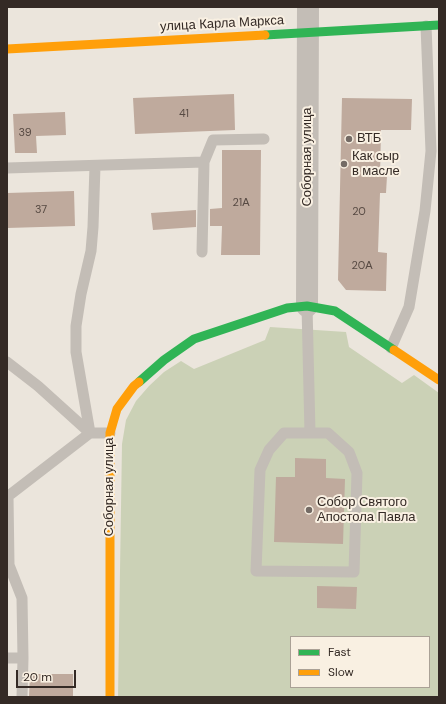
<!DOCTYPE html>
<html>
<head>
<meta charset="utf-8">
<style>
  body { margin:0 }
  #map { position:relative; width:446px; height:704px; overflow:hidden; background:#ebe5dc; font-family:"DM Sans",sans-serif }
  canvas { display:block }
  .frame { position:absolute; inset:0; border:8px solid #342a25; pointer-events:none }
  .legend { position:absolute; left:290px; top:636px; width:140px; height:52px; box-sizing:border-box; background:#f9f0e2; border:1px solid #aaa196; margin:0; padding:5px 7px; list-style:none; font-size:12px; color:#342a25 }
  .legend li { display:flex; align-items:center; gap:8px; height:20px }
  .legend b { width:20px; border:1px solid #aaa196 }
  .scale { position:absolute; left:16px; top:670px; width:60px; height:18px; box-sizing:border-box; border:2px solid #342a25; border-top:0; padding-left:5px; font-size:12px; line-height:14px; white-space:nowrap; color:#342a25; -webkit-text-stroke:3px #f9f0e2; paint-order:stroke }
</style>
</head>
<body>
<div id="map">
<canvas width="446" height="704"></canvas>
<div class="frame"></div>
<ul class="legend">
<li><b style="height:5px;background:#30b455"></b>Fast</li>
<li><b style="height:5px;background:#ff9f0a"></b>Slow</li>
</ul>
<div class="scale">20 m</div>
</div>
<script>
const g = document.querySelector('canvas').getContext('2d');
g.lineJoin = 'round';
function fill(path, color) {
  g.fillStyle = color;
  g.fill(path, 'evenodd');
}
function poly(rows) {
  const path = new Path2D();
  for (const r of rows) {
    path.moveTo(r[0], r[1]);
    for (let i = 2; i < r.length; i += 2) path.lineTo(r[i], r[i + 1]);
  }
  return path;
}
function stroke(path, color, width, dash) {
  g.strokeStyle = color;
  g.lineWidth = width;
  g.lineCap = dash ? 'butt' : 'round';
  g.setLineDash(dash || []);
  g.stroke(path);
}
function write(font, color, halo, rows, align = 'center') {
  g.font = font + ' "DM Sans",sans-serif';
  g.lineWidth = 4;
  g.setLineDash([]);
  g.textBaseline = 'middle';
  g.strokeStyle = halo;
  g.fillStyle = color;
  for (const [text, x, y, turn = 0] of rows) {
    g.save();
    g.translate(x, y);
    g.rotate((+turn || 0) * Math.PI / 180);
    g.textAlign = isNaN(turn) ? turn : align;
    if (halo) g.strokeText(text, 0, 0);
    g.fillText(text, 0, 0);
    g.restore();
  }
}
fill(poly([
  [270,327,346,332,349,347,402,383,414,375,439,393,439,697,118,697,122,444,126,420,136,401,149,386,164,372,181,361,194,369,265,340],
  [291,637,429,637,429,687,291,687]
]), '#cbd1b6');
fill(poly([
  [234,94,235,130,135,134,133,98],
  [342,98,412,99,411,130,381,130,380,176,387,176,386,193,380,193,378,252,387,253,386,291,346,290,338,280],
  [65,112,66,135,36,136,37,153,15,153,13,114],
  [222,150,261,150,260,255,221,255,222,226,210,226,210,209,222,208],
  [74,191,75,226,7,228,7,193],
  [196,210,196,227,153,230,151,213],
  [295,458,326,459,326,478,345,479,343,544,274,542,276,477,295,477],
  [317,586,357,587,356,609,317,608],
  [30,674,73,674,73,697,29,697]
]), '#bfaa9d');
stroke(poly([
  [7,168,204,162,213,140,264,139],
  [202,252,204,162],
  [307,306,310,433],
  [391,348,409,307,425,211,431,151,426,26],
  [7,362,38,386,90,433],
  [90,433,76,352,76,326,81,294,91,251,93,227,95,166],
  [284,433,328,433,349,452,357,473,354,572,256,571,260,470,269,450,284,433],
  [7,497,90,433,110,433],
  [8,497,9,565,22,598,23,658,22,697],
  [7,658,23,658]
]), '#c3bdb6', 11);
stroke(poly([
  [307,306,308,7]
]), '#c3bdb6', 22);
stroke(poly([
  [265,35,439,25],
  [139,382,164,360,194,339,287,308,307,306,335,311,394,350]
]), '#30b455', 9);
stroke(poly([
  [7,49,265,35],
  [394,350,439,380],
  [110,697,110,433,117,409,134,386,139,382]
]), '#ff9f0a', 9);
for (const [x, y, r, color] of [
  [349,139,4,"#746b65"],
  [344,164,4,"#746b65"],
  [309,510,4,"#746b65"]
]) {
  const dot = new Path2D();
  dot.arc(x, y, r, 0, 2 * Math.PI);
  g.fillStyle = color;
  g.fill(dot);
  stroke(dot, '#f9f0e2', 1.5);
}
write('11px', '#574a43', null, [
  ["41",184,114],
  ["39",25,133],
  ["21А",241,203],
  ["37",41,210],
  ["20",359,212],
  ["20А",362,266]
]);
write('13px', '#342a25', '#f9f0e2', [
  ["улица Карла Маркса",222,24,-3],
  ["Соборная улица",308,157,-90],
  ["Соборная улица",110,487,-90]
]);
write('13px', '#342a25', '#f9f0e2', [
  ["ВТБ",357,139],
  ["Как сыр",352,157],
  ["в масле",352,172],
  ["Собор Святого",317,503],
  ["Апостола Павла",317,518]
], 'left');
</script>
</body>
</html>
